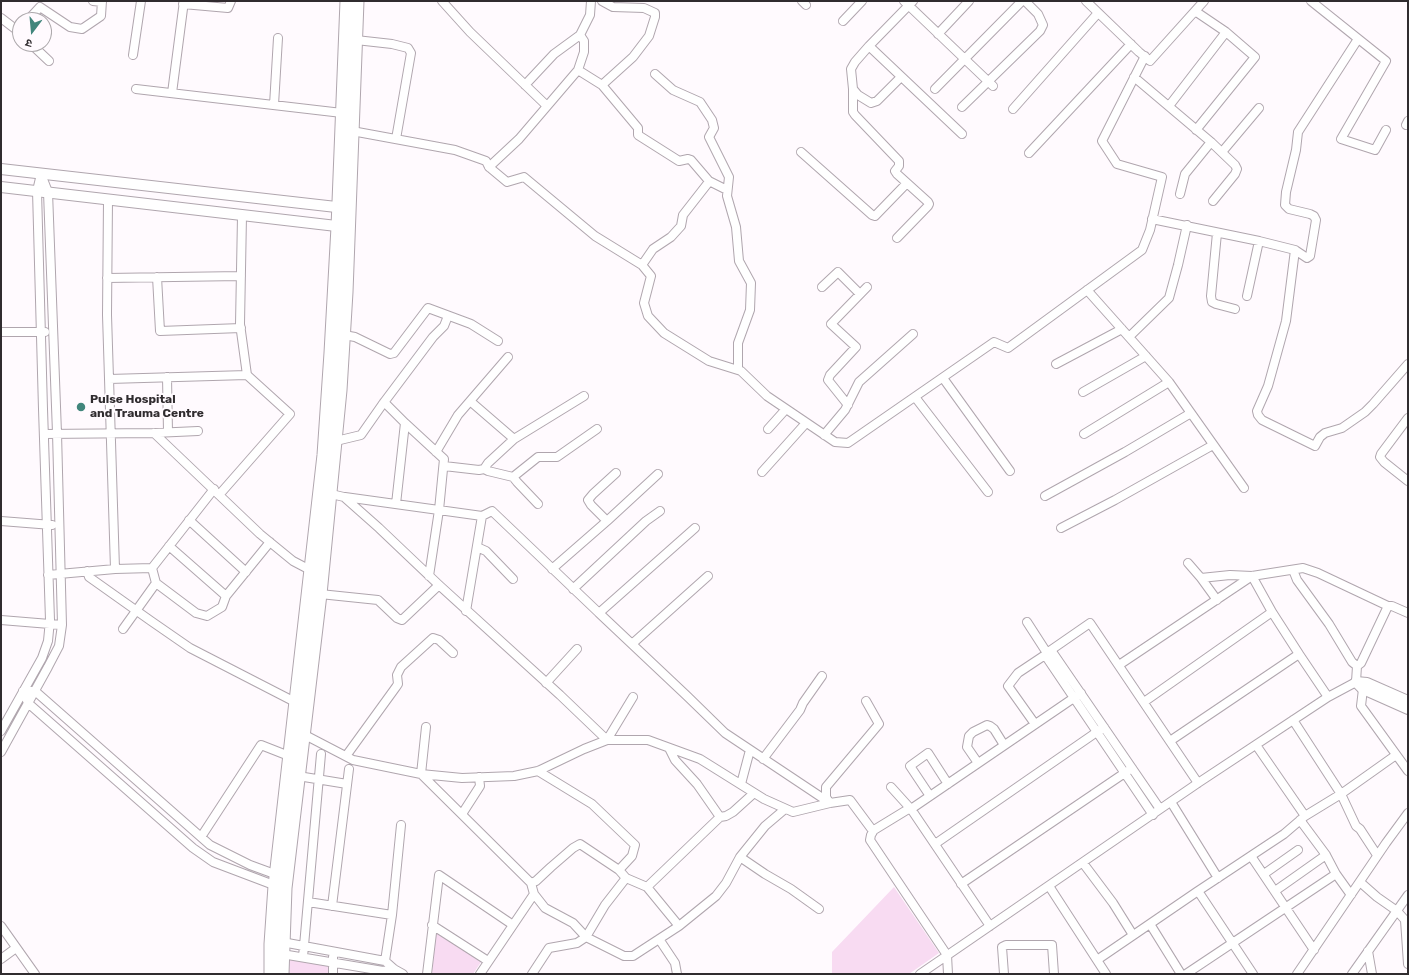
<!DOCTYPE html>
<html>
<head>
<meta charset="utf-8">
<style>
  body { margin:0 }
  #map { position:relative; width:1409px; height:975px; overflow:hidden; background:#fffafe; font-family:Rubik,"Noto Sans Devanagari",sans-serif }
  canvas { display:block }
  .frame { position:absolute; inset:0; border:2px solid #302c2f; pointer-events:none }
  .north { position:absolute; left:12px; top:12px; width:40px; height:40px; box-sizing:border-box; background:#fffafe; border:1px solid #aca8ab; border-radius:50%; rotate:196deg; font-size:11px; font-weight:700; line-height:16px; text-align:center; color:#302c2f }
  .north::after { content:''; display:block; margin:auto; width:14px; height:18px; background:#41867c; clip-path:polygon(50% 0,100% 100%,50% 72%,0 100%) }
</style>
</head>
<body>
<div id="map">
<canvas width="1409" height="975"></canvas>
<div class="frame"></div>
<div class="north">उ</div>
</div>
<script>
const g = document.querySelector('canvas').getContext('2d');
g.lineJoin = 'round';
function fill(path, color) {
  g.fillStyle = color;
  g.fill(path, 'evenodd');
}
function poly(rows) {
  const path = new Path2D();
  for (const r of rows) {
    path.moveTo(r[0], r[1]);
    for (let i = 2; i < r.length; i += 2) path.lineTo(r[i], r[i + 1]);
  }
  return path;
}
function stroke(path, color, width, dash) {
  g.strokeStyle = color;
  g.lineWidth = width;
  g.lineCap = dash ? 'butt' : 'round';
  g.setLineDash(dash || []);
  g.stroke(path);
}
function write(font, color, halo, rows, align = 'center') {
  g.font = font + ' Rubik,sans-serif';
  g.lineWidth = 4;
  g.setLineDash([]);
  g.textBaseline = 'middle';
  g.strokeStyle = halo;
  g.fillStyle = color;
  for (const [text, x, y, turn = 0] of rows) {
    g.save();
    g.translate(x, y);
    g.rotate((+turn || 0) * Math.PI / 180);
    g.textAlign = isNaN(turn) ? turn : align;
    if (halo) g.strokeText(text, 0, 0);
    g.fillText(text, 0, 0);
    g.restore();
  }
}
fill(poly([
  [894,887,939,953,909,974,832,974,832,952],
  [436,933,481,962,473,974,432,974],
  [284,957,329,965,330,974,285,974]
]), '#f8dbf2');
const minor = poly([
  [93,1,102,2],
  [442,1,470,32,546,105],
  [602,1,613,7,644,8,655,13,655,17,649,36,633,57,602,85],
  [802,1,806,5],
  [904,1,993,86],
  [1086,1,1139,52,1150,61,1204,1],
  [1311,1,1386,61,1341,139,1375,150,1386,130],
  [183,4,228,8,231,1],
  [1195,11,1226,32,1255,57,1196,130],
  [1,18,18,31],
  [28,20,40,7,70,27,82,29,101,16,102,1],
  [843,21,862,1],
  [938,34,969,1],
  [356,40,392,44,408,48,411,53,396,139],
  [31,44,49,61],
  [869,46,962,134],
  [133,55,141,1],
  [578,70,602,85,638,128,638,135,679,161,688,159,691,160,709,181,727,190],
  [655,74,673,90,700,102,712,120,714,128,709,137,729,177,727,196,736,227,739,261,751,283,750,310,738,343,738,370],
  [901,77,877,101,871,103,858,95,853,89,851,69,855,62,869,46,913,1],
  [1134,77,1211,142,1235,165,1237,169,1235,174,1213,201],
  [525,85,554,54,580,35,590,15,591,1],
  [136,89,342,113],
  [853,89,853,112,855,115,899,161,899,166,895,171,897,174,928,202,929,204,928,206,897,238],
  [935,89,1022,1],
  [172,93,184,1],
  [274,105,278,38],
  [1169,106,1226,32],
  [962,107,1040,31,1043,25,1038,14,1025,1],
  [1013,109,1098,13],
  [1406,125,1408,121],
  [352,131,455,150,486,161,489,167,507,182,524,177,595,236,642,265,651,276,644,303,648,316,664,333,709,361,741,371,767,396,835,442,848,443,994,342,1008,348,1142,250,1150,230,1162,177,1117,164,1102,141,1145,56],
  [801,152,872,215,875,216,907,183],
  [1222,152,1259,108],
  [1029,153,1131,44],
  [489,167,519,139,578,70,584,52,584,41,580,35],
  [1180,194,1185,174,1211,142],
  [108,200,107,315,115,569],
  [242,216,240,324,247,375],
  [1152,219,1259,241,1295,250,1286,321,1268,386,1257,411,1258,415,1262,420,1315,446,1320,437,1325,433,1342,428,1365,412,1373,404,1408,364],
  [1217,233,1211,296,1212,302,1216,304,1235,309],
  [1295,250,1307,258,1310,256,1316,220,1314,216,1310,214,1289,209,1285,205,1286,192,1296,150,1298,132,1358,39],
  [642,265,653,249,671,237,681,226,683,215,708,183],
  [157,277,160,331,241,328],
  [107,278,241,276],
  [822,287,838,272,860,294],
  [1087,290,1169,382,1244,488],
  [1247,296,1259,241],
  [1,332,45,332],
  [344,335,355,337,390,354,394,353,428,308,471,324,498,341],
  [1129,337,1169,298,1178,265,1187,225],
  [1056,364,1122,329],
  [167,377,168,432],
  [943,378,1010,471],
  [109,379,247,375,290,414,219,495],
  [1083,392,1146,356],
  [915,397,988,492],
  [470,401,514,439],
  [384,402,405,423],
  [848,405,828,380,830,375,856,347,831,324,867,287],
  [1408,418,1381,454,1380,457,1384,462,1408,481],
  [768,429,786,409],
  [154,433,260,534,293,561,314,572],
  [44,434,154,433,198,431],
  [1084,434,1169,382],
  [824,435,845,410,859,382,913,334],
  [336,441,361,435,382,405,433,337,444,326,448,316],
  [436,452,458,415,508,357],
  [444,466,479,470,484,469,488,471,513,477,517,482,538,504],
  [484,469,488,463,514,439,584,396],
  [762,472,806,423],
  [513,477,538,457,557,457,597,429],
  [331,494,344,497,379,528,439,585,560,695,607,740],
  [1045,496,1125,452,1191,413],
  [345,497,482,516,466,611],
  [396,504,405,423,444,459,439,510,429,576],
  [482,516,492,511,599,613,695,528],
  [189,520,246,572],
  [1,521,52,525],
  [607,521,591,505,588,500,593,494,616,473],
  [1061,528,1115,500,1213,445],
  [169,546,226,596],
  [477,547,486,551,513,579],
  [1188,563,1201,578],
  [552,569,607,521,658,474],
  [1293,570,1297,580,1329,624,1352,662,1357,666],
  [87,571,89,577,151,621,190,648,295,702],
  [48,575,115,569,152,568,214,489],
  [156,583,196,613,207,616,222,607,226,596,270,542],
  [573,589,646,521,660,511],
  [320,594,378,600,397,618,402,620,439,585],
  [1217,600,1201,578,1230,575,1252,576,1303,568,1318,573,1388,606,1392,606,1408,613],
  [599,613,687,696,725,733,830,803],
  [1,620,62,625],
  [1027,622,1047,653],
  [123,629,156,583,152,568],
  [632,644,708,576],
  [1051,650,1045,655,1153,815],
  [1119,665,1252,576,1272,612],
  [546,683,577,649],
  [1363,689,1361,706,1408,771],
  [1144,702,1272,612,1299,654],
  [1293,720,1341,794,1356,826,1360,829,1377,855],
  [1035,724,1008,686,1018,673,1045,655],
  [426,727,421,774,531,883,536,881,551,867,573,848,580,844,619,870,626,878,647,887,679,926],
  [1,731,42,658,48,641,50,620,43,409,37,191,41,174],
  [303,734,353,760,421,774,462,778,514,776,538,771,584,749,607,740,648,740,700,759,764,799,793,812,830,803,850,800,873,831],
  [607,740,633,697],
  [1170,741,1299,654,1328,697],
  [669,748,675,760,697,784,720,817],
  [1,752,48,667,59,646,62,625,57,433,48,192,41,174],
  [346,756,396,687,398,684,397,675,401,667,433,638,439,640,453,653],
  [763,759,800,710,803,703,822,676],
  [978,763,967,747,969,736,973,732,987,725,990,726,994,729,1004,745],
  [538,771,592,804,635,845,632,856,619,870],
  [298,776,347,784],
  [741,784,750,750],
  [891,787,910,808],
  [930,796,910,766,928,753,948,784],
  [829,802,826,797,826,787,879,724,866,701],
  [1171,802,1218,878],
  [911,809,910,808,874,830,871,835,870,840,947,955,948,974],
  [1160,809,1051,650,1090,623,1198,783],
  [462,814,480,786,479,777],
  [1305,816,1341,794,1396,755],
  [1300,820,1326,855,1336,874,1351,895],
  [201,837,261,745,289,756],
  [935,844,1104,727],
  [1251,856,1314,950],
  [740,857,765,874,791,889,819,909],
  [1083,863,1113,903,1133,935],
  [1264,874,1298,850],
  [1360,882,1377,897,1397,911,1405,920,1408,964],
  [531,883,534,894,545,908,573,923,586,937,624,956,633,956,679,926,716,896,726,883,740,857,765,826,785,809],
  [961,884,1132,768],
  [1049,886,1106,974],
  [279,887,213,862,193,848,28,703,23,691,35,691,210,845,250,865,280,876],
  [647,887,720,817,726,816,733,812,754,793],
  [1198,891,1284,834,1305,816,1256,745],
  [1275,891,1326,855],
  [308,902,392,915],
  [332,906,349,769],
  [1150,924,1181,974],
  [432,925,488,961],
  [1,926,35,974],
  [990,926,911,809,1081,693],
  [659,939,675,963,677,974],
  [282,942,385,961,394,969,403,974],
  [1368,951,1372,974],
  [282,954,383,971,394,969],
  [303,957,321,754],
  [333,957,333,974],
  [1,959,16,948],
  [1097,960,1198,891,1253,974],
  [385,961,392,915,401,825],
  [427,974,439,875,513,925],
  [480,974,534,894],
  [532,974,549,948,577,943,586,937,605,905,626,878],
  [920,974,1198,783,1328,697,1356,682,1357,666,1361,663,1388,606],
  [1004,974,1002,947,1006,945,1052,945,1054,974],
  [1186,974,1336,874],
  [1297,974,1386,843,1408,813],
  [1352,974,1408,895]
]);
const tertiary = poly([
  [1,169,345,208],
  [1,187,345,227],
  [1356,682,1363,689,1408,709],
  [1356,682,1367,683,1408,701]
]);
const trunk = poly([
  [271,974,271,944,275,886,324,455,331,353,338,227,347,1],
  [282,974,285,888,320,594,340,390,346,292,357,1]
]);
stroke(minor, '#b0a6ae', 10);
stroke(tertiary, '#b0a6ae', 12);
stroke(trunk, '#b0a6ae', 15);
stroke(minor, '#fff', 8);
stroke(tertiary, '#fff', 10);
stroke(trunk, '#fff', 13);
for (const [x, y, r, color] of [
  [81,407,5,"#41867c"]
]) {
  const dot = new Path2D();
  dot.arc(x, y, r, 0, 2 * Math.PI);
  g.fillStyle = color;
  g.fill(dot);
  stroke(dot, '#fffafe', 1.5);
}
write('bold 12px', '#302c2f', '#fffafe', [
  ["Pulse Hospital",90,400],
  ["and Trauma Centre",90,414]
], 'left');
</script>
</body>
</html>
